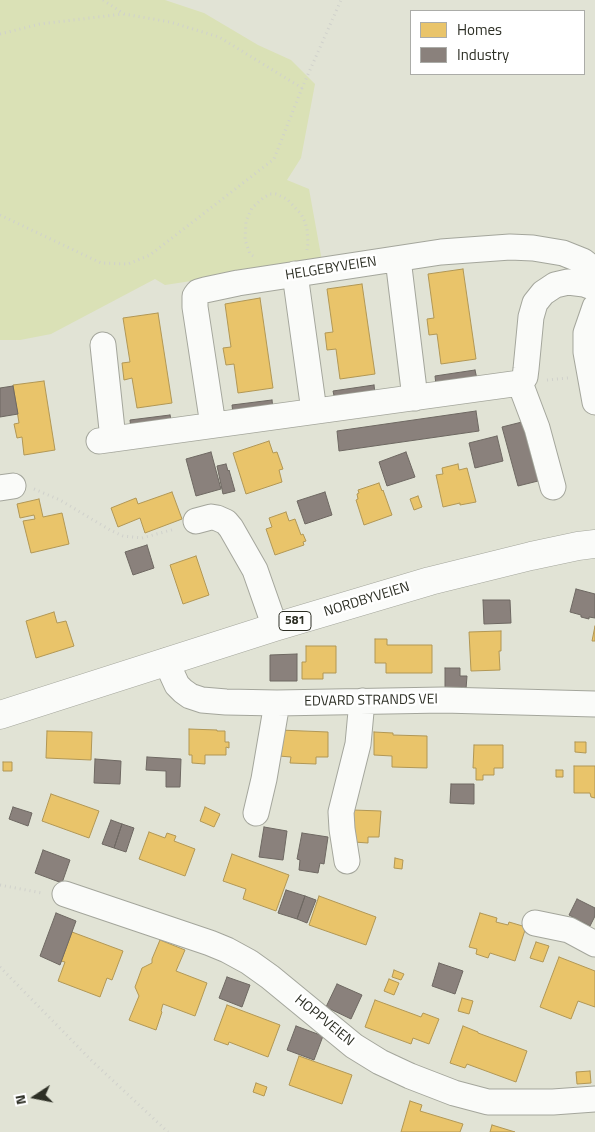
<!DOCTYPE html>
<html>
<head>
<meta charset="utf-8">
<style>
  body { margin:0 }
  #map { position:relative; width:595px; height:1132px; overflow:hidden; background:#e1e3d5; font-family:"Titillium Web",sans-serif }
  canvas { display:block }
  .legend { position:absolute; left:410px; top:10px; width:175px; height:65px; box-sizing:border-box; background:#fff; border:1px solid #abaca8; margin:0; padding:6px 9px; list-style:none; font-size:15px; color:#2d2f25 }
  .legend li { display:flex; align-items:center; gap:10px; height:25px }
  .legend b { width:25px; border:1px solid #abaca8 }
  .north { position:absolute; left:10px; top:1072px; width:50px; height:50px; -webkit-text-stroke:4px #fff; paint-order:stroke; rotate:259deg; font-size:14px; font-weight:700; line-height:20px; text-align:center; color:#2d2f25 }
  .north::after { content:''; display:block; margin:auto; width:18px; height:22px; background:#2d2f25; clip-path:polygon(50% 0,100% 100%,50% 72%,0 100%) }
</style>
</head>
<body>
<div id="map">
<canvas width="595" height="1132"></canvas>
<ul class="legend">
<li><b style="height:14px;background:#e9c46a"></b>Homes</li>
<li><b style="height:14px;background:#8a817c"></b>Industry</li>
</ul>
<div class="north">N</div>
</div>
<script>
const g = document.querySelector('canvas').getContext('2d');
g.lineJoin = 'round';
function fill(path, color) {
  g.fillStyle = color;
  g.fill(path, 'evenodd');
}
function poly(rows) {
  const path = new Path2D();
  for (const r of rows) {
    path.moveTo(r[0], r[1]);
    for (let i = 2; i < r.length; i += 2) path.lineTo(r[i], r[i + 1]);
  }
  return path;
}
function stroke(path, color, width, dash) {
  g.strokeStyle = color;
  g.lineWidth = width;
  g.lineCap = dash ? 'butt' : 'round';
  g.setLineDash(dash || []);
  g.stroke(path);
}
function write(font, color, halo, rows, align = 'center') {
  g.font = font + ' "Titillium Web",sans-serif';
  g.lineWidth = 5;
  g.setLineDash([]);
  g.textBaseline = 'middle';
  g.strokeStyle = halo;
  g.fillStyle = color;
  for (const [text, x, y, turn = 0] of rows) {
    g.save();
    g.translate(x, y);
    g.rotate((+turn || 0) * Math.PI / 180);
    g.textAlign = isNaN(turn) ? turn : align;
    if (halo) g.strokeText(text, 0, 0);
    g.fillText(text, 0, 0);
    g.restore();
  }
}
fill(poly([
  [0,0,165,0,204,13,258,45,291,60,315,84,301,158,287,180,309,189,322,261,165,285,155,279,51,334,20,340,0,340]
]), '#dae1b6');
const homes = poly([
  [463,269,476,359,441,364,437,334,429,335,427,319,434,318,428,274,463,269],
  [362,284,375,374,340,379,336,349,327,350,325,333,333,332,327,289,362,284],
  [260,298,273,388,238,393,234,364,226,365,223,348,231,347,225,304,260,298],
  [158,313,172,403,137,408,132,378,124,380,122,363,130,362,123,318,158,313],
  [44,381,55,450,24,455,22,437,17,438,14,424,19,423,13,385,44,381],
  [269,441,273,453,277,452,283,469,279,470,282,482,246,494,233,453,269,441],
  [458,464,459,470,467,468,476,502,460,505,460,503,443,507,436,475,443,474,442,468,458,464],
  [379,483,382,491,383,490,392,515,364,525,356,500,358,499,357,494,359,493,358,490,379,483],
  [172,492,182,519,145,533,140,518,118,527,111,508,136,498,138,504,172,492],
  [418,496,422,507,414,510,410,499,418,496],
  [39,499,43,517,62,513,69,544,31,553,23,521,35,519,34,515,20,518,17,504,39,499],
  [286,512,289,521,295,519,301,535,303,534,306,541,303,542,304,545,275,555,266,529,272,527,269,518,286,512],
  [196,556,209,595,183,604,170,565,196,556],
  [54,612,57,623,66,621,74,646,36,658,26,621,54,612],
  [595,626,595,641,592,641,595,626],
  [501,631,501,651,499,651,500,670,471,671,469,632,501,631],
  [375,639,387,639,387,645,432,645,432,673,386,673,386,663,375,663,375,639],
  [306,646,336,646,336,673,323,673,323,679,302,679,302,662,306,662,306,646],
  [189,729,217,730,217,731,225,731,225,742,229,742,229,748,226,747,226,755,205,755,205,764,192,763,192,755,189,755,189,729],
  [279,730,328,732,328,757,316,757,316,764,290,763,291,757,279,756,279,730],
  [47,731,92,732,91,760,46,758,47,731],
  [374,732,393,733,393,735,427,736,427,768,392,767,392,756,374,755,374,732],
  [575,742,586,742,586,753,575,752,575,742],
  [474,745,503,745,503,768,494,768,494,775,483,775,483,780,476,780,476,768,473,768,474,745],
  [3,762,12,762,12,771,3,771,3,762],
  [574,766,595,766,595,798,591,797,590,793,574,793,574,766],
  [556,770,563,770,563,777,556,777,556,770],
  [51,794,99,811,89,838,42,821,51,794],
  [205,807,220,814,214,827,200,821,205,807],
  [353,810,381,811,379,837,368,837,368,843,354,842,353,810],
  [149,832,165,838,167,833,176,836,174,841,195,849,185,876,139,859,149,832],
  [232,854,289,875,276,911,243,899,246,889,223,881,232,854],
  [395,858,403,860,402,869,394,868,395,858],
  [319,896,376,917,366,945,309,925,319,896],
  [480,913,497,918,496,922,508,925,509,922,526,927,515,961,490,953,488,958,476,954,477,949,469,947,480,913],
  [72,932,123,951,112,980,107,978,100,997,58,981,65,962,61,961,72,932],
  [160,940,185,950,176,971,207,983,195,1016,163,1004,161,1011,162,1012,156,1030,129,1020,139,996,135,987,142,968,152,963,152,959,160,940],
  [536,942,549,946,543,962,530,958,536,942],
  [559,957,595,971,595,1007,578,1001,571,1019,540,1007,559,957],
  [394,970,404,974,401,980,392,977,394,970],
  [389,979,399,983,394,995,384,991,389,979],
  [462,998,473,1001,469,1014,458,1011,462,998],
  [375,1000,421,1017,423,1013,439,1019,429,1044,413,1038,411,1044,365,1027,375,1000],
  [227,1005,280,1025,268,1057,229,1042,228,1045,214,1040,227,1005],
  [463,1026,478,1032,478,1033,527,1051,516,1082,467,1064,465,1068,450,1063,463,1026],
  [299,1056,352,1075,342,1104,289,1085,299,1056],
  [590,1071,591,1083,577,1084,576,1072,590,1071],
  [256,1083,267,1087,264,1096,253,1092,256,1083],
  [410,1101,422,1105,420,1111,463,1124,460,1132,401,1132,410,1101],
  [492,1125,515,1132,490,1132,492,1125]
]);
fill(homes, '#e9c46a');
stroke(homes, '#b19755', 1);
const industry = poly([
  [475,370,477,379,436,385,435,376,475,370],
  [374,385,375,394,335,400,333,391,374,385],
  [13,386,18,414,0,417,0,388,13,386],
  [272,400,273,409,233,414,232,405,272,400],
  [476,411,479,431,339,451,337,431,476,411],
  [170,415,172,424,131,429,130,420,170,415],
  [522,422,538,481,518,486,502,427,522,422],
  [497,436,503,461,475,468,469,443,497,436],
  [211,452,221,489,196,496,186,459,211,452],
  [406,452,415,477,387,486,379,462,406,452],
  [226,464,228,471,229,470,235,491,223,494,217,466,226,464],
  [325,492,332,515,305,524,297,501,325,492],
  [147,545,154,568,133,575,125,552,147,545],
  [576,589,595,594,595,618,589,617,589,619,581,617,581,615,570,612,576,589],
  [483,600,510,600,511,623,484,624,483,600],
  [297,654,297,681,270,681,270,655,297,654],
  [445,668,460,668,460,676,467,676,466,689,445,689,445,668],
  [147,757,181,759,180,787,166,787,166,771,146,770,147,757],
  [95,759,121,761,120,784,94,783,95,759],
  [451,784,474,784,474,804,450,803,451,784],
  [13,807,32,813,28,826,9,819,13,807],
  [111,820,122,824,114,848,102,844,111,820],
  [122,824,134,828,126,852,114,848,122,824],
  [264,827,287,831,283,860,259,857,264,827],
  [302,833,328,837,324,864,320,863,318,873,299,870,300,860,297,859,302,833],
  [43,850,70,860,62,883,35,873,43,850],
  [286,890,305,896,297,919,278,913,286,890],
  [305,896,316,900,307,923,297,919,305,896],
  [577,899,595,908,595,916,590,926,569,915,577,899],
  [56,913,76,921,60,965,40,956,56,913],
  [439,963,463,971,455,994,432,986,439,963],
  [227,977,250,985,242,1007,219,998,227,977],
  [337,984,362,995,351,1019,326,1007,337,984],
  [296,1026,323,1036,314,1060,287,1050,296,1026]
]);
fill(industry, '#8a817c');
stroke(industry, '#6e6862', 1);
const minor = poly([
  [398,259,415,398],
  [295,274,314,411],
  [595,307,586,333,586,352,595,402],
  [103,345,113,439],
  [520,383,537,428,553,487],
  [213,425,195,307,195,296,198,292,205,290,238,283,441,252,510,247,533,248,563,253,583,261,595,270],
  [99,441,520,383,525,377,526,369,531,317,535,303,543,293,555,285,568,282,584,284,595,288],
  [0,488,13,486],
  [196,521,211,517,217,518,226,522,231,528,255,570,275,627],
  [166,661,177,685,183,691,190,696,202,700,226,702,277,703,443,700,595,704],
  [256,813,264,779,277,703],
  [347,861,342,829,341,812,358,744,362,701],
  [65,894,210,943,227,950,249,962,270,977,354,1046,380,1062,410,1076,454,1093,488,1102,553,1102,595,1099],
  [535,923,569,930,595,944]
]);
const major = poly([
  [0,715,275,627,430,581,531,556,578,546,595,544]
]);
stroke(minor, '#a4a69c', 27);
stroke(major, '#a4a69c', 29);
stroke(poly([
  [103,0,124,14,170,22,219,37,302,88,341,0],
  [0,34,40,24,123,14],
  [0,215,101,263,128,264,150,255,274,159,302,88],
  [253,256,250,254,245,240,246,221,252,208,263,198,270,194,276,194,287,199,301,214,305,222,307,229,308,243,307,250],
  [547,380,568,378],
  [34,489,60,500,110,530,123,536,142,538,175,529],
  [0,885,42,893],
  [0,967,92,1061,168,1132]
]), '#d0d1cc', 3, [1, 4]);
stroke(minor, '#fafbf9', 25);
stroke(major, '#fafbf9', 28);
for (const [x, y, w] of [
  [295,621,32]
]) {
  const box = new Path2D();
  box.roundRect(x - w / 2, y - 9.5, w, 19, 4);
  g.fillStyle = '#fff';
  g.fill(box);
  stroke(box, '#2d2f25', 1);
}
write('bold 12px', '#2d2f25', null, [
  ["581",295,621]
]);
write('14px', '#2d2f25', '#fff', [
  ["HELGEBYVEIEN",331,269,-9],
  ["NORDBYVEIEN",367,600,-17],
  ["EDVARD STRANDS VEI",371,701,-1],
  ["HOPPVEIEN",324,1021,39]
]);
</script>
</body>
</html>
